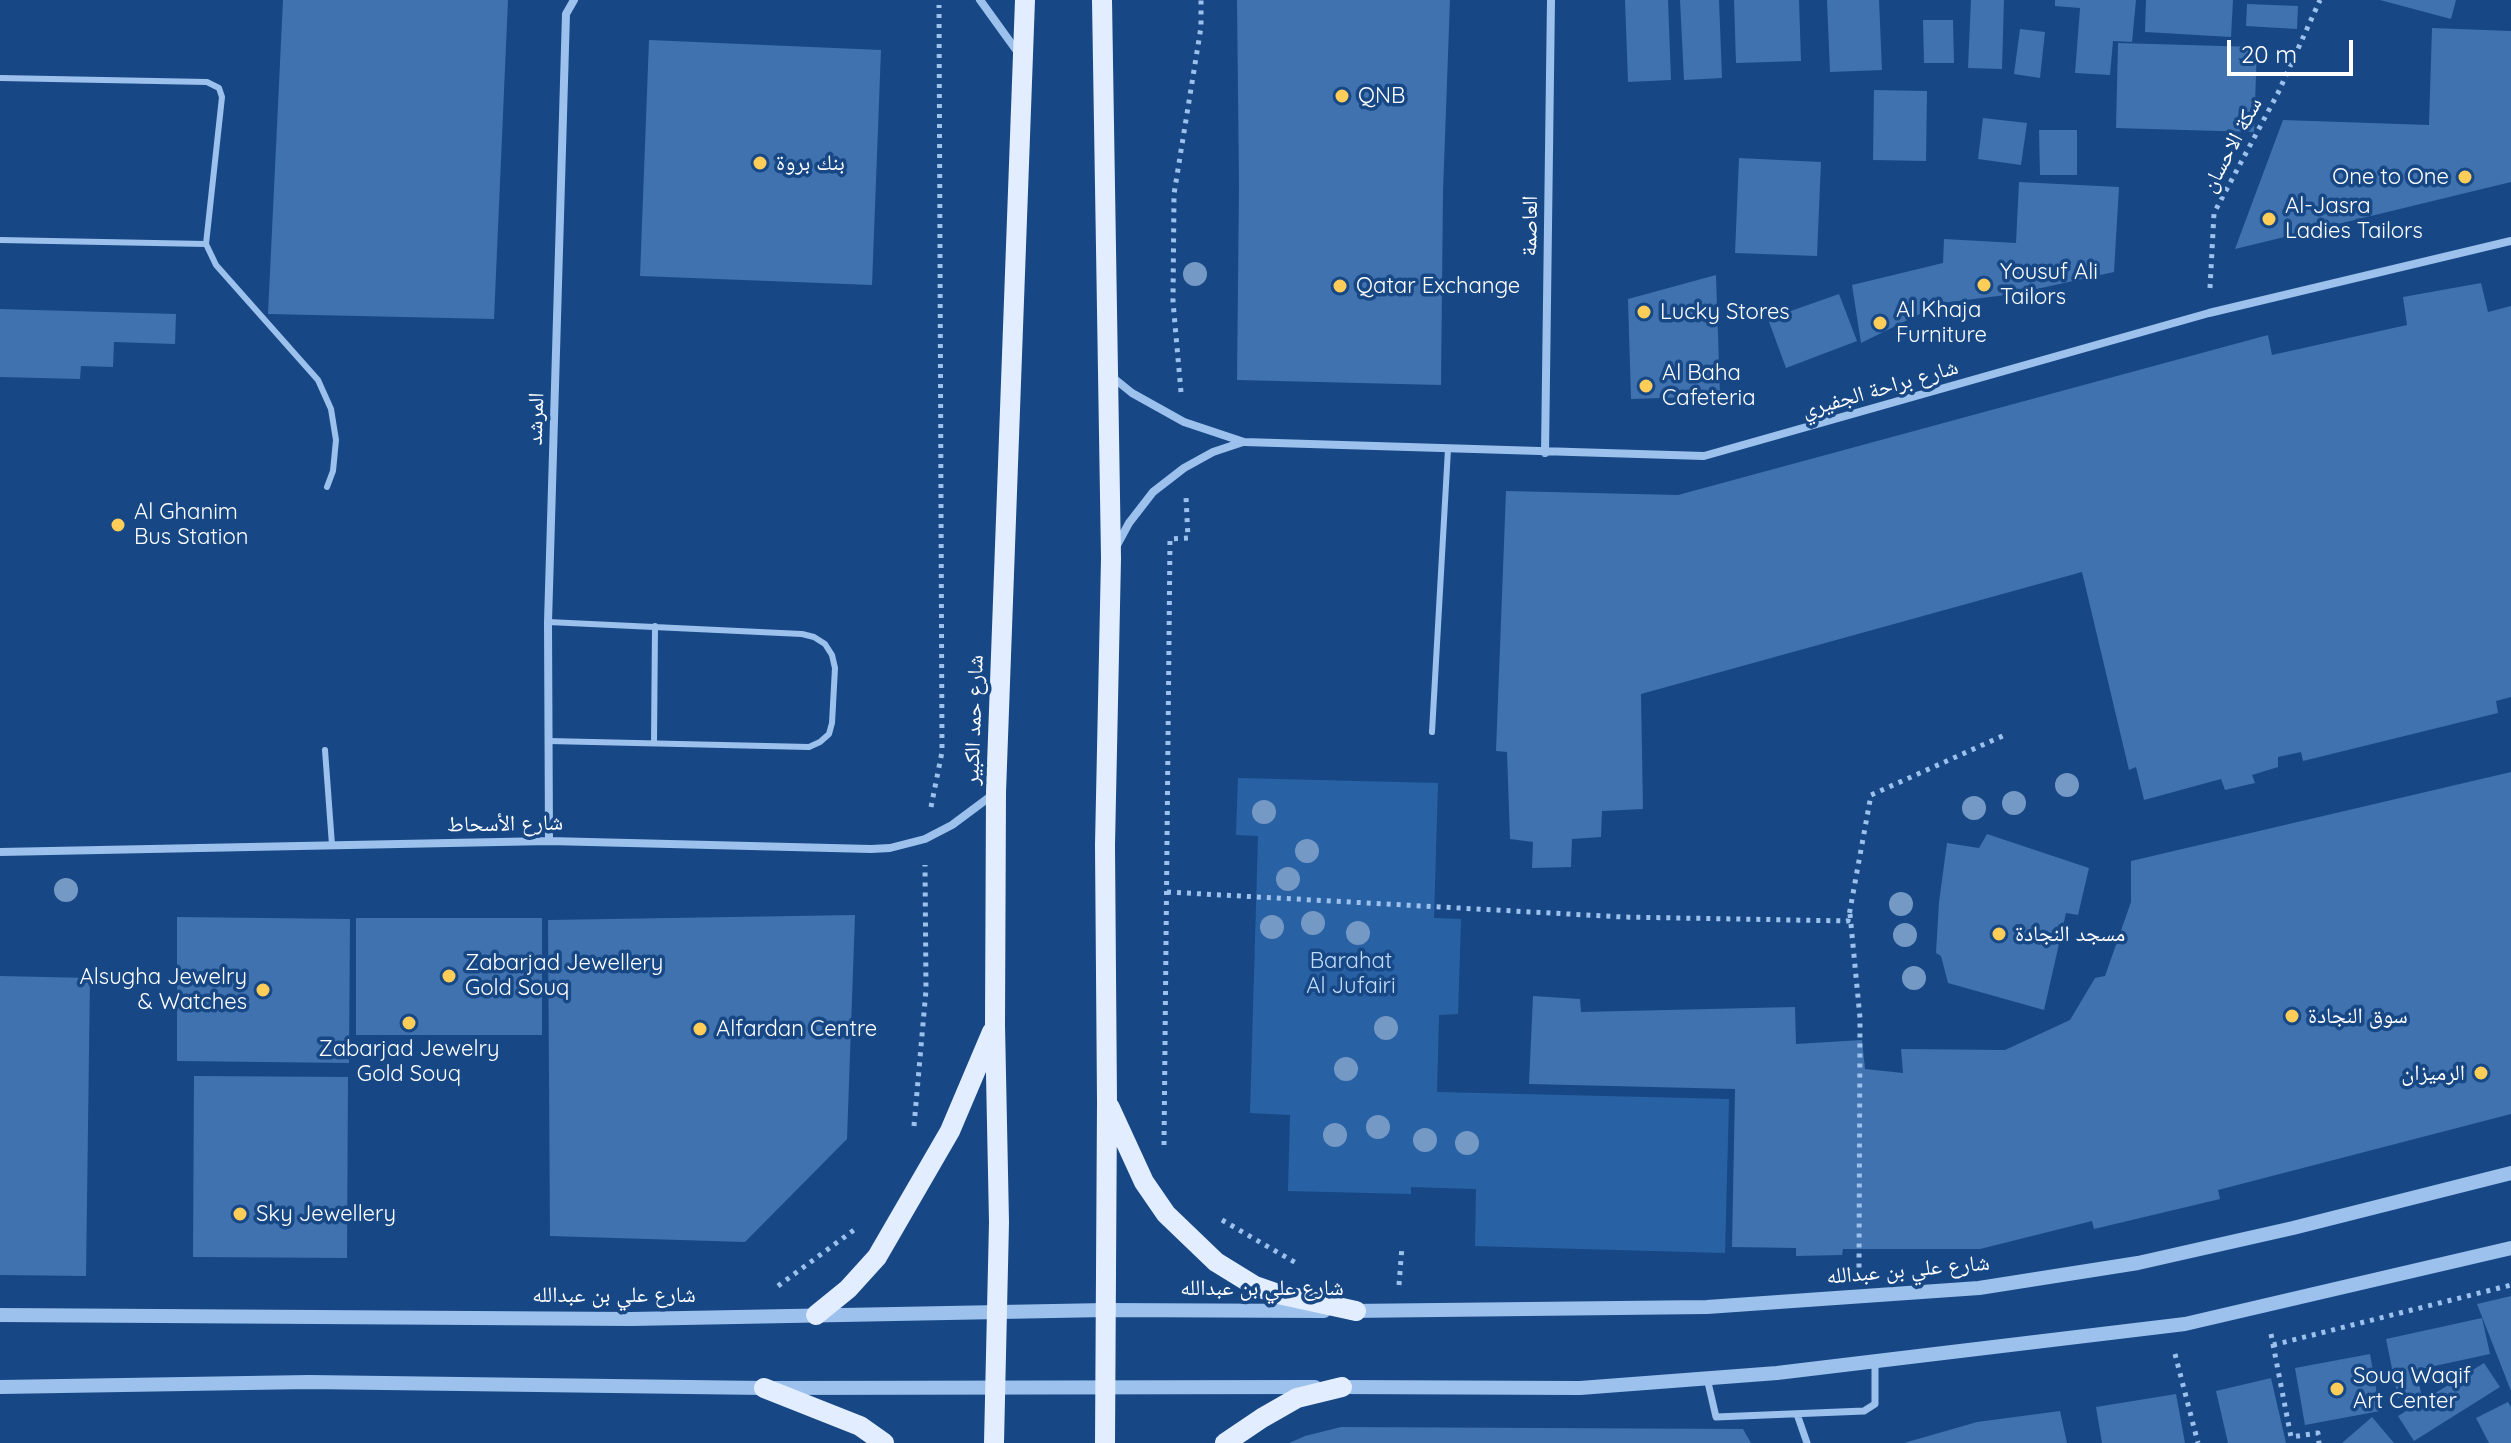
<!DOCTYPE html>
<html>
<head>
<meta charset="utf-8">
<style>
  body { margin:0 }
  #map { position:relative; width:2511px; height:1443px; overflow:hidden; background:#174885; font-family:Quicksand,sans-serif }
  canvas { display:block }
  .scale { position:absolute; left:2227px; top:40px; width:126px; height:36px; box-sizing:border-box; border:4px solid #fff; border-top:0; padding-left:10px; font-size:24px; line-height:28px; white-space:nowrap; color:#fff; -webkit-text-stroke:6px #174885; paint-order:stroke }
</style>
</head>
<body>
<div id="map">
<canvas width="2511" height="1443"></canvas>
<div class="scale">20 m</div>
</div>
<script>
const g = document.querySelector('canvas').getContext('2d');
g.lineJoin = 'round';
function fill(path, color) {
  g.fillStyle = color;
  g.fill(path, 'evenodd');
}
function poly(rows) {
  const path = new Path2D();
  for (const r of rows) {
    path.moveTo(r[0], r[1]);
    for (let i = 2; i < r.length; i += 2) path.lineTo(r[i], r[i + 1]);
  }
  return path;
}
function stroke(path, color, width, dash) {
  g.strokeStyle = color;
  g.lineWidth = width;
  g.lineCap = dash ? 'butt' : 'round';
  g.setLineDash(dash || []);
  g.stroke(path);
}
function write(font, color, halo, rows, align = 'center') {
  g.font = font + ' Quicksand,"Noto Naskh Arabic",sans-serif';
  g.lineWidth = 7;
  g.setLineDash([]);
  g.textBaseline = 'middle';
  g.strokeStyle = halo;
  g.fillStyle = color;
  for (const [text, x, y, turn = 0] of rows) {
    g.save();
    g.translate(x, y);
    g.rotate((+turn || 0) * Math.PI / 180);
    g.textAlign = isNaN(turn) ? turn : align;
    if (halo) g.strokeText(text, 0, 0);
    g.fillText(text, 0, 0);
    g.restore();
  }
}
fill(poly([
  [1238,778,1438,783,1434,918,1461,919,1458,1014,1439,1015,1437,1092,1729,1099,1725,1253,1475,1246,1476,1189,1411,1187,1411,1194,1288,1191,1290,1115,1250,1113,1258,836,1236,835]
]), '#2962a4');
fill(poly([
  [283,0,508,0,494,319,268,314],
  [1237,0,1450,0,1443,191,1441,385,1237,380,1239,186],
  [1625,0,1668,0,1671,80,1628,82],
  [1680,0,1719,0,1722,78,1684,80],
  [1734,0,1799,0,1801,61,1736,63],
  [1827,0,1879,0,1882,70,1830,72],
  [1971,0,2004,0,2002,69,1968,68],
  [2055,0,2136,0,2132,42,2113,41,2110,75,2075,73,2080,8,2055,6],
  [2146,0,2233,0,2231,37,2145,32],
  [2380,0,2456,0,2451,19],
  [2247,4,2298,6,2297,29,2246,26],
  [1923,20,1953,20,1954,63,1924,63],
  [2432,28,2511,31,2511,182,2235,249,2283,120,2429,125],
  [2020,29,2045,32,2040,78,2014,74],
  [649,40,881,50,872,285,640,276],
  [2118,43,2257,47,2254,132,2116,128],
  [1874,90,1927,91,1926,161,1873,160],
  [1983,118,2027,123,2021,165,1978,159],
  [2039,130,2077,130,2077,175,2040,175],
  [1739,158,1821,162,1817,256,1735,253],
  [2019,182,2119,187,2114,272,2014,294,1942,303,1861,343,1852,285,1943,263,1944,239,2016,243],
  [1716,275,1720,396,1631,399,1628,299],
  [2481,283,2488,312,2511,306,2511,697,2496,701,2498,713,2303,761,2301,752,2278,757,2278,767,2252,775,2255,783,2225,790,2221,779,2144,800,2136,767,2129,770,2082,572,1641,694,1643,809,1602,811,1601,837,1572,839,1571,867,1532,868,1533,842,1510,839,1507,752,1496,751,1506,491,1678,495,2268,335,2272,355,2407,325,2403,297],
  [1839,294,1857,341,1786,368,1768,319],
  [0,309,176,314,175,344,114,342,113,367,81,366,80,379,0,377],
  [2511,772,2511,1114,2218,1190,2220,1199,2094,1229,2092,1221,1980,1249,1843,1249,1842,1255,1796,1256,1796,1248,1732,1247,1735,1089,1529,1084,1533,996,1580,999,1581,1012,1795,1007,1796,1044,1862,1040,1865,1069,1903,1073,1901,1049,2005,1050,2070,1020,2095,978,2105,976,2131,902,2131,861],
  [1987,834,2089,868,2078,915,2066,913,2044,1010,1948,983,1941,956,1936,953,1939,902,1947,843,1979,848],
  [855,915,847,1139,745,1242,550,1236,548,920],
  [177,917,350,919,349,1063,177,1061],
  [356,918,542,918,542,1035,356,1035],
  [0,976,90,978,86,1276,0,1275],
  [194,1076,348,1077,347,1258,193,1257],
  [2511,1296,2511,1391,2477,1304],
  [2482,1318,2490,1354,2416,1370,2421,1393,2398,1398,2386,1339],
  [2370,1354,2380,1411,2305,1425,2295,1368],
  [2484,1363,2500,1387,2414,1441,2398,1416],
  [2271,1378,2286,1443,2228,1443,2216,1391],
  [2176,1394,2185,1443,2102,1443,2096,1407],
  [2508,1402,2511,1407,2511,1443,2489,1443,2476,1418],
  [2060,1411,2067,1443,1904,1443,1977,1422],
  [2372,1417,2394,1443,2342,1443],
  [1341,1427,1743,1429,1751,1443,1289,1443,1305,1436]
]), '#3f72af');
stroke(poly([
  [2210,288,2214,213,2278,93,2320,0],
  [1181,392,1173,302,1174,194,1201,27,1201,0],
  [931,807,942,752,939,5],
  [1167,892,1623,917,1848,921,1871,795,2007,734],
  [1850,914,1860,1018,1859,1269],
  [914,1126,926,990,925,865],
  [1164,1145,1170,539,1188,538,1186,497],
  [1222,1220,1296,1263],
  [1399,1285,1402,1246],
  [778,1286,854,1230],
  [2271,1334,2291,1437,2318,1433,2319,1443],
  [2273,1345,2511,1285],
  [2175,1354,2198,1443]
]), '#9cc1ed', 5, [4, 6]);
stroke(poly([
  [0,78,207,82,219,88,222,97,206,244],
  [0,240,206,244,216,265,318,380,331,409,336,440,333,471,327,487],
  [548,622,802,634,814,637,825,644,832,655,835,668,832,723,829,734,820,742,809,747,549,741],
  [1432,732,1448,449],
  [654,743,655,626],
  [325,750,332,845]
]), '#9cc1ed', 6);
stroke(poly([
  [1707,1378,1716,1417,1864,1411,1875,1404,1875,1361],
  [1797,1414,1807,1443]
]), '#9cc1ed', 7);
stroke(poly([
  [980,0,1019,54],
  [1111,376,1132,393,1184,422,1244,442,1704,456,2209,313,2511,241],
  [1545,453,1551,0],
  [1116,547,1129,523,1153,492,1184,468,1213,452,1243,442],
  [549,841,548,622,566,14,574,0],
  [0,852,549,841,871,849,890,848,925,839,952,825,995,793]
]), '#9cc1ed', 8);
stroke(poly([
  [1349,1311,1707,1307,1979,1288,2138,1263,2293,1228,2511,1173],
  [0,1315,631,1319,1106,1310,1324,1311],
  [0,1387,309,1382,764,1388,1315,1387],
  [1336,1387,1580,1388,1777,1373,2185,1324,2511,1248]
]), '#9cc1ed', 14);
stroke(poly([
  [1102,0,1111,558,1105,845,1107,1102,1105,1443],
  [1110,1108,1144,1182,1166,1214,1216,1262,1255,1286,1278,1294,1356,1311],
  [816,1315,848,1289,877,1257,950,1131,992,1032],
  [764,1388,860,1426,884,1443],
  [994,1443,999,1222,995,1025,996,792,1025,0],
  [1225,1443,1262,1418,1297,1398,1342,1387]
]), '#e2edff', 20);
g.fillStyle = '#7499c5';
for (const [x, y] of [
  [1195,274],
  [2067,785],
  [2014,803],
  [1974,808],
  [1264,812],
  [1307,851],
  [1288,879],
  [66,890],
  [1901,904],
  [1313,923],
  [1272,927],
  [1358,933],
  [1905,935],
  [1914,978],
  [1386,1028],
  [1346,1069],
  [1378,1127],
  [1335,1135],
  [1425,1140],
  [1467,1143]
]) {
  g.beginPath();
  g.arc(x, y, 12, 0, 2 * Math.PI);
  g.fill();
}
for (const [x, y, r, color] of [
  [1342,96,8,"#ffcd58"],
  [760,163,8,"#ffcd58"],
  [2465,177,8,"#ffcd58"],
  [2269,219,8,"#ffcd58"],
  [1984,285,8,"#ffcd58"],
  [1340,286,8,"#ffcd58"],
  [1644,312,8,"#ffcd58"],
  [1880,323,8,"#ffcd58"],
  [1646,386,8,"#ffcd58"],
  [118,525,8,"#ffcd58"],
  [1999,934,8,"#ffcd58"],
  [449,976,8,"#ffcd58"],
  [263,990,8,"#ffcd58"],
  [2292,1016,8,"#ffcd58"],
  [409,1023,8,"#ffcd58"],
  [700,1029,8,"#ffcd58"],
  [2481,1073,8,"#ffcd58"],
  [240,1214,8,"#ffcd58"],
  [2337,1389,8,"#ffcd58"]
]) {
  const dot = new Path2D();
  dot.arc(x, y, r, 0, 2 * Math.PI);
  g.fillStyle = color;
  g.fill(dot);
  stroke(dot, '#174885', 3);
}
write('22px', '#fff', '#174885', [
  ["QNB",1358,96],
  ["بنك بروة",776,163],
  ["One to One",2449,177,"right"],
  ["Al-Jasra",2285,206],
  ["Ladies Tailors",2285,231],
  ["Yousuf Ali",2000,272],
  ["Tailors",2000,297],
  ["Qatar Exchange",1356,286],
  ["Al Khaja",1896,310],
  ["Furniture",1896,335],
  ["Lucky Stores",1660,312],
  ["Al Baha",1662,373],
  ["Cafeteria",1662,398],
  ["Al Ghanim",134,512],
  ["Bus Station",134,537],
  ["مسجد النجادة",2015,934],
  ["Zabarjad Jewellery",465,963],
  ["Gold Souq",465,988],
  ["Alsugha Jewelry",247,977,"right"],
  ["& Watches",247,1002,"right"],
  ["سوق النجادة",2308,1016],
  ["Alfardan Centre",716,1029],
  ["Zabarjad Jewelry",409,1049,"center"],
  ["Gold Souq",409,1074,"center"],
  ["الرميزان",2465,1073,"right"],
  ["Sky Jewellery",256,1214],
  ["Souq Waqif",2353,1376],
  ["Art Center",2353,1401]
], 'left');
write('22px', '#fff', '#174885', [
  ["سكة الاحسان",2232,145,-62],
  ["العاصمة",1530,226,-89],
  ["شارع براحة الجفيري",1880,389,-16],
  ["المرشد",536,419,-88],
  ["شارع حمد الكبير",974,720,-88],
  ["شارع الأسحاط",505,824,-1],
  ["شارع علي بن عبدالله",1908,1270,-5],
  ["شارع علي بن عبدالله",1262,1288],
  ["شارع علي بن عبدالله",614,1295]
]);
write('22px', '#c1dbfa', '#174885', [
  ["Barahat",1351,961],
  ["Al Jufairi",1351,986]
]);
</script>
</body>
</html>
